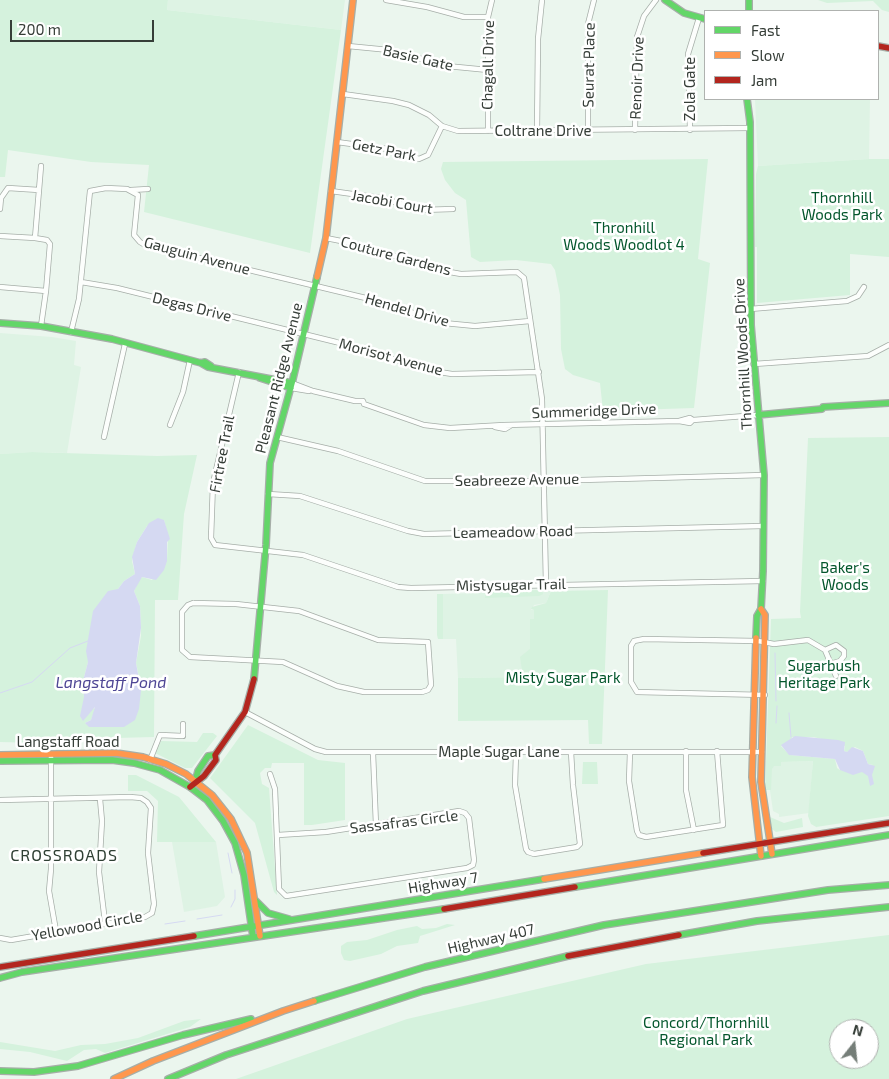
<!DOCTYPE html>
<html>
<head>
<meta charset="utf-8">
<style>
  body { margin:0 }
  #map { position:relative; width:889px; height:1079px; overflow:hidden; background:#ebf6ee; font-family:"Exo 2",sans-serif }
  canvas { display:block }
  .legend { position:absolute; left:704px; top:10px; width:175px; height:90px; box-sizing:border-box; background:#fff; border:1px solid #afb2af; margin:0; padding:6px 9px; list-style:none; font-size:15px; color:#363e38 }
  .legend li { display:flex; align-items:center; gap:10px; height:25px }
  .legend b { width:25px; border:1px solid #afb2af }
  .north { position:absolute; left:829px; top:1019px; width:50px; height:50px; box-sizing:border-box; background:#fff; border:1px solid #afb2af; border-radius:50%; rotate:16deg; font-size:14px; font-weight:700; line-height:20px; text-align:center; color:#363e38 }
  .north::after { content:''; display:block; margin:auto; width:18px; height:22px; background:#757e78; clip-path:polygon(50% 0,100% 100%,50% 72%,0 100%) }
  .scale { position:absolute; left:10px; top:20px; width:144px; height:22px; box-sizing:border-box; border:2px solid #363e38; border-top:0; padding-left:6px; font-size:15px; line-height:18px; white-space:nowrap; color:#363e38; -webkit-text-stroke:4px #fff; paint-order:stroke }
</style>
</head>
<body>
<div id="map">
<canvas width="889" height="1079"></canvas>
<ul class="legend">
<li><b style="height:6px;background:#63d668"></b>Fast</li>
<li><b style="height:6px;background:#ff974d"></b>Slow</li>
<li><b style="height:6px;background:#b3261e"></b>Jam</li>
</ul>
<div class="north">N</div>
<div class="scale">200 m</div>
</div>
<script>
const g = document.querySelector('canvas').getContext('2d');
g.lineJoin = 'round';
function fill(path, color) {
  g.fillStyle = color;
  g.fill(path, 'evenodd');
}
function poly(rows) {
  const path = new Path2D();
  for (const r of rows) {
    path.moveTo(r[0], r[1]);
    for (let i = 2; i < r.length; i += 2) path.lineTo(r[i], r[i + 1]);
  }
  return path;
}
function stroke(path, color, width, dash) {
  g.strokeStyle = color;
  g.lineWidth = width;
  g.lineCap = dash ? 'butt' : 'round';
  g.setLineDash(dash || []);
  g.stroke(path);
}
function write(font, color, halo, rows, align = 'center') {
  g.font = font + ' "Exo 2",sans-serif';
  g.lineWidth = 5;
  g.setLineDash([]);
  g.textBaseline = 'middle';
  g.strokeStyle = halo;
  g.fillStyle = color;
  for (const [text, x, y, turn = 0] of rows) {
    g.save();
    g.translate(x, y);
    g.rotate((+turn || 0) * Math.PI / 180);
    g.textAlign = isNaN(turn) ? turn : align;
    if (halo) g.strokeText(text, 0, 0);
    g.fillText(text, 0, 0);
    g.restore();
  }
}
fill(poly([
  [168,0,345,0,341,30,167,10],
  [755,99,870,99,869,159,758,166],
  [0,333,52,337,76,341,74,365,81,367,67,453,32,452,0,454],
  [551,591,546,603,534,605,531,610,534,610,534,619,530,619,530,655,521,670,523,670,523,677,458,678,456,639,443,639,443,594],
  [813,761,809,813,779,817,779,814,773,811,769,784,770,762],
  [172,842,216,842,225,897,217,906,184,912]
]), '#def3e4');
fill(poly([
  [0,0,168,0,167,10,341,30,310,253,144,212,149,165,91,162,8,150,5,177,0,177],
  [818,0,889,0,889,12,882,10,873,1,827,3],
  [708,159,698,259,710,263,694,408,603,411,600,383,573,375,565,369,561,349,560,295,555,270,551,264,516,260,480,262,471,257,466,200,455,193,445,180,441,169,443,162],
  [869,159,889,159,889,257,850,254,850,295,757,303,757,247,755,247,756,174,758,166],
  [889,437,889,816,816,827,818,828,811,824,808,816,813,761,781,762,781,766,774,766,772,769,771,790,765,790,771,619,801,618,800,612,808,438],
  [792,737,814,737,845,746,844,751,847,752,855,747,863,751,868,764,873,764,840,770,837,768,835,759,790,755,781,746,791,741],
  [32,452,157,456,197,455,184,514,178,600,155,600,154,737,78,739,77,744,0,742,0,454],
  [164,520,168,537,167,560,152,580,142,577,139,580,134,591,140,606,141,636,136,663,140,682,89,725,85,723,91,720,96,708,92,709,84,697,83,681,88,662,118,589,124,581,135,574,132,561,137,542,147,526],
  [542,590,543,594,539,596,485,598,486,591],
  [608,590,602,744,589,744,588,720,458,721,458,678,523,677,520,657,530,649,530,619,534,619,534,610,531,609,532,607,546,603,551,591],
  [437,594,443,594,443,639,438,639,437,635],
  [248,725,318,760,345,763,345,820,312,825,304,825,304,763,272,763,271,768,265,768,260,773,262,784,269,788,277,895,274,892,255,823,210,778],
  [203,733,213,733,217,736,192,768,185,768,155,753,161,741,197,742],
  [583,762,597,762,598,784,582,784],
  [128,775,136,775,179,797,216,842,157,842,158,801,147,791,128,791],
  [770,817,784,823,802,818,803,827,776,832,772,829],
  [447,924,455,925,420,936,418,943,397,946,381,954,350,961,344,960,341,953,341,946,347,942,367,940,397,930,417,926,422,929,436,928],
  [889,935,889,1079,236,1079,407,1019,646,964],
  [839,1029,869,1029,869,1059,839,1059],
  [201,1019,190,1027,105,1053,96,1049,84,1050,67,1061,30,1052,0,1049,0,1042,55,1051,81,1045,105,1044,138,1038,184,1021]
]), '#d5f2dd');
fill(poly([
  [158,518,164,520,170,539,167,542,167,561,164,570,156,580,142,577,134,591,140,606,141,628,136,663,141,690,139,709,135,720,124,727,89,727,85,723,91,720,95,707,83,721,80,716,84,697,83,681,88,662,86,651,93,611,108,591,118,589,124,581,135,574,132,557,137,542,149,523],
  [795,736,838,740,845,742,844,751,847,752,852,747,863,751,868,764,875,766,872,775,874,784,870,786,868,776,862,772,853,775,840,770,835,759,789,755,781,745]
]), '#d5d9f2');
stroke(poly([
  [775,653,776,701],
  [0,693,32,682,70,648,88,641],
  [789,713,791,737],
  [776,723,777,706],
  [228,853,232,873],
  [231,907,235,899,235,890],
  [197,919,222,915],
  [165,924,185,921]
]), '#d5d9f2', 1);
const street = poly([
  [386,0,427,7,464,17,488,17],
  [348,46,389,50,447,66,488,70],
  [343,94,393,101,409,105,429,115,442,126,458,131,750,128],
  [635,130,637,37,644,16,656,0],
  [690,130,688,54,699,18],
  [488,131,488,17,492,0],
  [588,131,588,24,594,0],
  [537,132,538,39,542,0],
  [337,142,388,149,419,159,428,155,442,126],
  [131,190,148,189],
  [331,191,381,198,422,210,453,209],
  [0,209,1,198,8,188,39,190],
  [0,236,35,238,41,166],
  [35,238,47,240,50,244,46,291],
  [326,238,356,244,444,271,461,274,517,272,524,278,542,399,546,585],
  [81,282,117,288,336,342,433,371,452,374,539,372],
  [0,287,46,291,41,326],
  [750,309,847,301,858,296,864,287],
  [71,332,79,299,90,191,106,188,127,189,138,195,134,235,140,242,145,245,374,300,444,323,475,326,530,321],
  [754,364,868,356,889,345],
  [239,372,213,483,211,538,215,545,303,555,398,587,411,588,763,581],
  [292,383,313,391,355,401,363,401,364,404,424,425,450,428,504,425,679,421,690,423,693,420,758,415],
  [291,388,309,391],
  [679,421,690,418,693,420],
  [170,425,183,392,190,360],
  [495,427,505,429,510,426],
  [104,437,125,344],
  [277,437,338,451,425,481,545,481,764,475],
  [268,494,300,496,408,531,424,534,763,526],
  [193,603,236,604,299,611,378,640,428,642,431,685,428,690,422,692,364,692,337,686,283,662,190,657,182,650,182,612,188,605,193,603],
  [825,650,836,645,844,651,844,656,840,661,830,664],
  [765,695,637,692,631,682,631,646,634,641,644,639,758,641,774,644,808,640,825,650,836,676],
  [245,712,315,749,326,752,762,752],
  [686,751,686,790,694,830],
  [630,752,629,781,637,831,639,835,646,837,723,825,717,751],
  [373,753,376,825],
  [516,754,515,785,526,849,528,852,534,854,577,847,580,844,573,785,571,752],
  [51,757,51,869,49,891,56,931],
  [150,760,160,735,183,736,183,724],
  [270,774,275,789,279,889,286,896,467,868,473,865,474,860,469,818,465,813,459,811,326,832,278,835],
  [100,799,102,821,99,872,105,922],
  [0,800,130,797,141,798,147,802,151,808,148,853,154,904,152,913,145,917,11,940,0,938]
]);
const fast = poly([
  [665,0,684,13,705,19],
  [749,0,749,11],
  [747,99,750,122,751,325,764,475,763,571,761,609,757,616,756,638],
  [0,323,41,326,112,339,201,363,205,362,211,366],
  [201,363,208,367,292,383],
  [260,378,291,388],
  [758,415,822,409,823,407,889,403],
  [254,679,266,545,270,463,292,383,317,277],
  [0,761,112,760,134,763,160,770,190,787,207,800,223,821,235,843,244,875,253,937],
  [195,782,198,771,208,756,215,755],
  [575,887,889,835],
  [255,900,268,913,289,919],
  [679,935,757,921,889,907],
  [194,936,544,879],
  [0,978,22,972,444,909],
  [314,1001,425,967,604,925,828,890,889,885],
  [0,1071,34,1072,78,1066,183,1035,251,1019],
  [168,1079,226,1055,423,991,568,956]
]);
const slow = poly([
  [317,277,326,238,353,0],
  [761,609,765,615,761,782,772,854],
  [756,638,752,777,761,856],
  [0,755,116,753,143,757,166,764,186,774,212,795,231,819,247,853,260,936],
  [544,879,703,853],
  [114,1079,153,1061,283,1011,314,1001]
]);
const jam = poly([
  [878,46,889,48],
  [190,787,204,776,216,760,215,755,245,712,254,679],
  [703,853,889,823],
  [444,909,575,887],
  [568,956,679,935],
  [0,967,194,936]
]);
stroke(street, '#a6aea8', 6);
stroke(fast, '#a6aea8', 8);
stroke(slow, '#a6aea8', 8);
stroke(jam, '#a6aea8', 8);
stroke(street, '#fcfefc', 4.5);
stroke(fast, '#63d668', 5.5);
stroke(slow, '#ff974d', 5.5);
stroke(jam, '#b3261e', 5.5);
write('15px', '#363e38', '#fff', [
  ["Basie Gate",418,58,13],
  ["Chagall Drive",488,65,-89],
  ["Seurat Place",589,65,-89],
  ["Renoir Drive",637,78,-88],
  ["Zola Gate",690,89,-90],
  ["Coltrane Drive",543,131],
  ["Getz Park",384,150,11],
  ["Jacobi Court",392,202,10],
  ["Gauguin Avenue",197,256,15],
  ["Couture Gardens",396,256,15],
  ["Degas Drive",192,307,14],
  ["Hendel Drive",407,310,16],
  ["Thornhill Woods Drive",743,354,-93],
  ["Morisot Avenue",391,357,15],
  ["Pleasant Ridge Avenue",279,378,-76],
  ["Summeridge Drive",594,411,-2],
  ["Firtree Trail",222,454,-79],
  ["Seabreeze Avenue",517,480,-1],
  ["Leameadow Road",513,532,-1],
  ["Mistysugar Trail",511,585,-1],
  ["Langstaff Road",68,742],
  ["Maple Sugar Lane",499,752],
  ["Sassafras Circle",404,822,-7],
  ["Highway 7",443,883,-9],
  ["Yellowood Circle",87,926,-10],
  ["Highway 407",491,939,-13]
]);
write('15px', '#03562c', '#fff', [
  ["Thornhill",842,198],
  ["Woods Park",842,215],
  ["Thronhill",624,228],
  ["Woods Woodlot 4",624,245],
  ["Baker's",845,568],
  ["Woods",845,585],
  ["Sugarbush",824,666],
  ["Heritage Park",824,683],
  ["Misty Sugar Park",563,678],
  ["Concord/Thornhill",706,1023],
  ["Regional Park",706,1040]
]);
write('italic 16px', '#4f4795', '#fff', [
  ["Langstaff Pond",111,683]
]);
g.letterSpacing = '1px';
write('16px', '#2f4034', '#fff', [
  ["CROSSROADS",64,856]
]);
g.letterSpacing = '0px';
</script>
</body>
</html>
